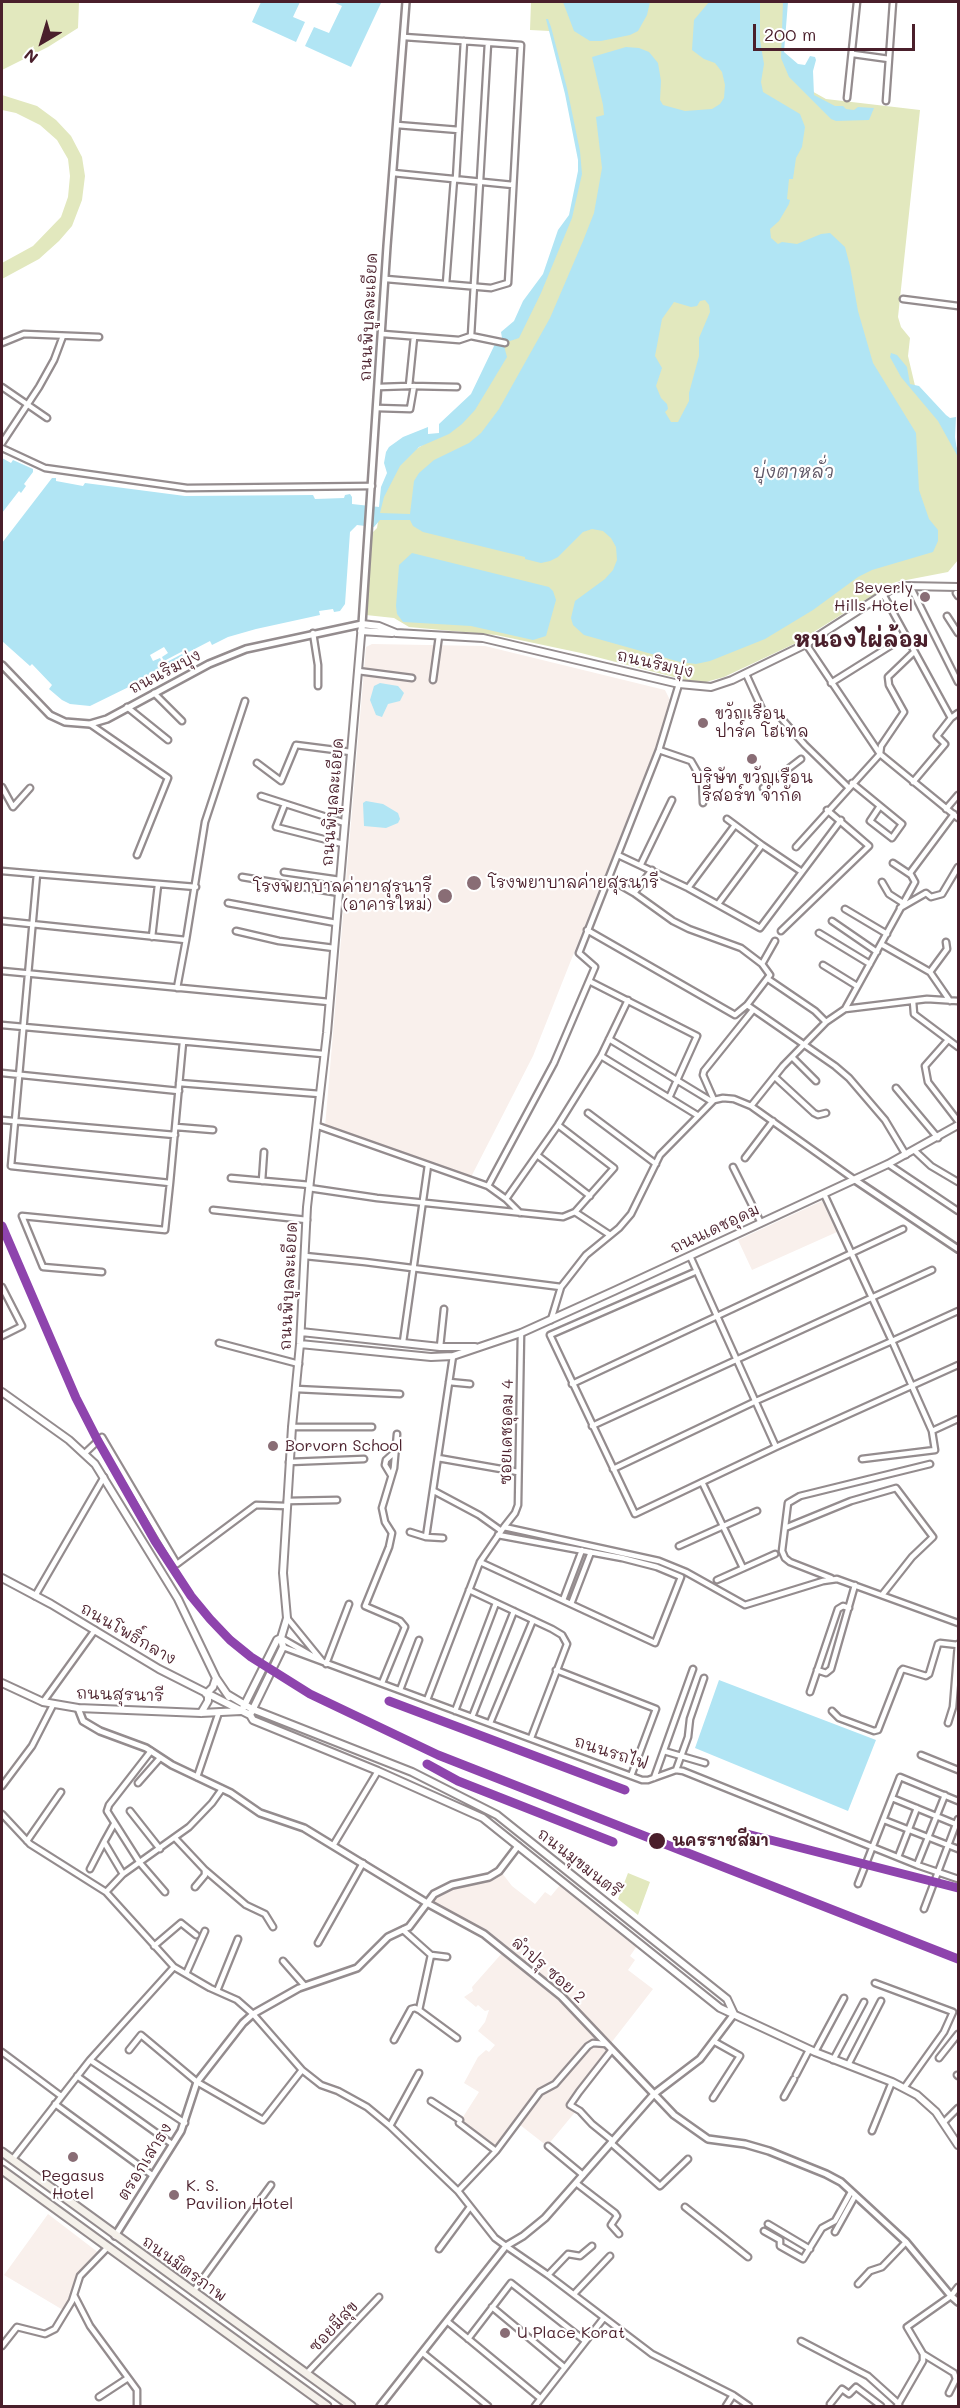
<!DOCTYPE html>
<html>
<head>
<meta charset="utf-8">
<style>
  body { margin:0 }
  #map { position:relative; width:960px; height:2408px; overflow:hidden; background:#fff; font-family:Mali,sans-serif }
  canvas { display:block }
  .frame { position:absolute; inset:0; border:3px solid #4a1f2b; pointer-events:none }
  .north { position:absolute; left:12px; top:12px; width:60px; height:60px; -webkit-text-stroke:4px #fff; paint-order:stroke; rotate:218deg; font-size:16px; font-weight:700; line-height:24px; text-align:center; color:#4a1f2b }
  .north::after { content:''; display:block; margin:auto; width:21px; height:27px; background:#4a1f2b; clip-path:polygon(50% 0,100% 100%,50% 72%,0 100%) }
  .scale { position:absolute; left:753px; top:24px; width:162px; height:27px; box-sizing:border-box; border:3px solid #4a1f2b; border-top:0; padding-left:8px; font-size:18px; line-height:21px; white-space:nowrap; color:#4a1f2b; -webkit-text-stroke:4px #fff; paint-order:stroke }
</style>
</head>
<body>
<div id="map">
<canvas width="960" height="2408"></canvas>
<div class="frame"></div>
<div class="north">N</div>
<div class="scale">200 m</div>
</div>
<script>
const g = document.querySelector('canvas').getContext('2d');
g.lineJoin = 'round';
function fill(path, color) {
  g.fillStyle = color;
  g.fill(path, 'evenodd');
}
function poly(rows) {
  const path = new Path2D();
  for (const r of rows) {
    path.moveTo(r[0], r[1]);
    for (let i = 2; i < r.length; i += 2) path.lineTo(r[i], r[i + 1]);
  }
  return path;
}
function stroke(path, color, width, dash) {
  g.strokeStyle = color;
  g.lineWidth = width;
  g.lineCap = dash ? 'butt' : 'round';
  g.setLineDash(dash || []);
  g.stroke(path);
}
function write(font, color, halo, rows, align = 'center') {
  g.font = font + ' Mali,"Playpen Sans Thai",sans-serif';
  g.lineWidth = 4.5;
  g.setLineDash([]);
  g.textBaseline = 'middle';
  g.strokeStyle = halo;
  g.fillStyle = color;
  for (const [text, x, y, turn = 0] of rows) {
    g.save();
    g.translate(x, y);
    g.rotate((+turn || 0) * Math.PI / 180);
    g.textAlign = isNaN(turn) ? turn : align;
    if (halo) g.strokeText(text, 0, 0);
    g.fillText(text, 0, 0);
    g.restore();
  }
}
fill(poly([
  [372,644,485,646,665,690,670,700,670,711,533,1056,471,1177,325,1127,366,647],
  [822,1201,837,1232,752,1270,738,1240],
  [502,1873,512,1886,535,1904,545,1892,551,1896,560,1885,637,1946,630,1956,635,1960,628,1970,653,1989,611,2043,555,1985,487,1930,431,1902,447,1890,492,1879],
  [503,1952,583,2022,608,2052,567,2105,576,2111,547,2146,515,2121,495,2148,463,2123,463,2117,479,2092,464,2083,478,2057,486,2050,489,2052,495,2045,478,2031,485,2022,489,2010,485,2011,478,2005,476,2007,464,1997,473,1991,472,1987],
  [48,2214,99,2253,78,2277,74,2290,63,2310,4,2275]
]), '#f9f0ec');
fill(poly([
  [2,2,79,2,78,28,48,47,2,70],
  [531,2,785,2,782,50,801,85,826,99,920,110,898,317,901,327,910,338,908,356,916,390,948,432,958,450,958,560,948,572,896,582,886,587,796,643,724,677,706,682,693,682,581,653,496,635,409,627,394,618,366,615,372,533,377,528,381,502,397,466,408,454,459,423,506,338,516,338,571,215,580,166,571,112,550,31,530,30],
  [2,95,37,106,56,120,71,136,82,157,85,176,82,200,72,226,59,241,39,259,2,279,2,263,33,246,61,217,68,197,70,176,68,159,57,140,40,125,16,113,2,110],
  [628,1873,650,1882,638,1915,618,1899]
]), '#e2e8be');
fill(poly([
  [261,2,300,2,293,17,305,22,296,42,252,22],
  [333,2,381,3,351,67,305,46,314,27,329,33,342,6],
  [563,2,650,2,647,15,638,31,630,35,601,41,590,41,574,31],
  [709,2,760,2,760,40,764,64,761,82,763,92,800,114,805,127,802,147,796,158,793,179,789,179,787,199,790,200,789,204,779,221,770,229,771,238,778,244,782,242,797,244,821,234,830,233,845,247,850,266,858,311,873,363,916,433,919,490,929,519,938,530,938,541,933,552,872,570,858,577,813,610,765,639,710,661,696,664,680,662,584,635,573,625,571,618,575,601,605,579,613,570,617,560,616,547,611,538,603,531,592,529,583,532,558,557,550,561,541,563,525,559,525,557,423,532,413,526,410,520,380,520,374,527,357,525,350,532,345,604,340,611,334,612,333,609,319,611,320,615,256,629,228,637,212,645,210,641,185,654,183,651,164,661,162,657,168,653,164,647,150,655,153,661,160,658,163,664,182,654,184,658,179,658,149,674,147,678,90,706,70,704,62,700,49,689,52,685,32,664,30,666,2,641,2,543,52,478,56,478,56,481,83,486,85,483,185,496,313,495,315,499,344,498,345,495,350,494,352,497,352,504,379,507,381,487,387,473,384,463,386,452,389,447,403,437,428,427,428,434,439,433,439,424,471,394,495,344,504,346,507,357,475,410,462,424,449,434,419,447,400,466,384,497,380,513,410,514,414,481,419,473,434,460,469,443,481,433,499,409,550,318,583,241,594,213,602,168,596,117,604,115,603,105,592,57,626,47,639,48,649,52,658,63,661,81,660,100,663,105,685,111,712,109,720,104,724,98,725,85,722,72,715,63,704,59,692,50,694,20],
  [705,300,709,305,710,312,699,338,699,356,689,393,689,401,678,422,671,422,665,412,668,409,667,404,661,398,656,386,662,368,655,356,662,319,674,302,691,307,697,306,700,301],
  [783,2,788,2,784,52,798,64,805,65,810,56,815,57,816,60,813,71,814,95,835,106,843,106,846,109,854,110,858,107,874,108,869,120,836,121,831,119,789,77,781,58],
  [546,19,548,19,551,27,567,88,580,151,582,174,572,218,541,293,519,338,510,341,502,338,501,332,514,321,523,301,543,274,558,230,569,215,578,171,578,160,565,94],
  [891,353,897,355,907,367,910,384,919,386,946,415,950,418,956,417,955,437,958,457,938,421,901,377,890,357],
  [2,458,11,463,13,460,33,469,33,472,24,484,26,486,21,493,19,491,2,513],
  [412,553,549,587,553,591,556,600,546,636,533,640,471,626,403,622,397,614,396,606,399,565],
  [380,683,398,686,404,693,400,701,388,704,382,717,376,715,370,700,374,686],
  [366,801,383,804,398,813,400,819,398,823,386,828,364,826,363,803],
  [719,1680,876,1740,848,1811,695,1748]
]), '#b1e5f4');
const minor = poly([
  [853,54,889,59],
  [847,98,857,2],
  [886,101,893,2],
  [397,125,459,130],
  [393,173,513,185],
  [456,179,464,41],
  [386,279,491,288,508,283,521,45,404,37],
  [446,284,454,179],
  [903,299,958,306],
  [383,334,459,340,471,336,505,343],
  [471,336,488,43],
  [2,343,24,334,99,337],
  [411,386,457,387],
  [2,387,47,418],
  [379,387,409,386,414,337],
  [377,408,410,409,414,386],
  [2,443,39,387,54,360,63,336],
  [2,448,45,468,187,488,372,486],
  [910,586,958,682],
  [956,593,958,596],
  [883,594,951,718],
  [947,616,958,633],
  [313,633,318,665,318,686],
  [806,644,880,754,958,818],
  [358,671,412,678],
  [746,674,762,709],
  [433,680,439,636],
  [831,683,906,636],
  [154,693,182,721],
  [127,707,168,740],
  [781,718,805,745,848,787],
  [90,724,168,778,137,855],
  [659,750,691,761,702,780,703,803],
  [257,763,281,781,296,745,351,752],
  [913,782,945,744,937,736,951,718,958,713],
  [852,783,902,824,892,838,870,821,880,806],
  [2,787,13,807,30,788],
  [763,788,801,759],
  [261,796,345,823],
  [285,804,276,827,343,844],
  [946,809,958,795],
  [727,819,762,845,802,872],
  [796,847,880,754,881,746,904,712,889,685,888,677,914,652],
  [618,855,688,888,760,928,841,820],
  [893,863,911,875],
  [641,864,672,800],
  [2,871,37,874],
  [284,872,340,880],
  [242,877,339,893],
  [882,882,889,894,903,903],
  [688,888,735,825],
  [634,893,652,870],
  [228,903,336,923],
  [718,904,762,845],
  [900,908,926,893,931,897,942,894,958,867],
  [845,909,887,934],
  [2,921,186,940,177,988],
  [832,921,877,952],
  [587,930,735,1015,747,1005,770,975,762,964,741,948,689,929,673,921,634,893,608,878],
  [236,931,279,941,334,948],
  [781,931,869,846,827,810],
  [819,933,870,964],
  [152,937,158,885],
  [186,940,205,822,245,701],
  [881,944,930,972,950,1001],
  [762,964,775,941],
  [823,965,857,986],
  [2,971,329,1002],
  [930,972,947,949,946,942],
  [768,979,815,1011,826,1022],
  [589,981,697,1036,669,1098],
  [913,1001,914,1014,958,1047],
  [747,1005,835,1066,849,1078,885,1120,906,1155],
  [845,1009,915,882,910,873,954,814],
  [2,1025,323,1054],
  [609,1039,711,1101],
  [948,1040,925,1066,928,1082,958,1121],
  [601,1056,697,1115],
  [792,1057,816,1081],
  [2,1073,179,1091],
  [775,1077,814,1113,818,1115,826,1113],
  [179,1083,320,1094],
  [896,1088,938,1138],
  [714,1100,703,1075,704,1071,753,1010],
  [751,1106,783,1066,826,1022,845,1009,927,999,958,1001],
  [588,1113,656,1164],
  [2,1120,175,1135],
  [558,1125,614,1168,575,1212],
  [318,1126,488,1186,506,1199,520,1213],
  [176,1127,213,1130],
  [915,1151,931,1166,958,1182],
  [537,1155,590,1196],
  [745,1158,773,1121],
  [888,1164,958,1211],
  [733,1167,761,1223],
  [231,1178,310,1185],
  [262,1181,264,1152],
  [170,1183,183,1042],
  [488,1186,554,1063,595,967,579,953,659,750,679,684],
  [309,1188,377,1198,563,1217,575,1212,610,1235],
  [506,1199,558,1125,601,1056,628,1000],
  [213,1210,307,1220],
  [305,1256,365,1262,561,1287],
  [690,1256,776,1447],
  [697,1271,550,1335,635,1514,776,1447,958,1365],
  [102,1272,43,1267,22,1216,165,1230,170,1183,11,1166,37,874,196,887],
  [2,1287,22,1326,2,1336],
  [958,1311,892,1341,932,1431,958,1419],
  [551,1320,561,1287,586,1255,619,1228,631,1214,660,1155,714,1100,723,1098,734,1099,751,1106,855,1180],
  [403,1342,428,1165],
  [219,1343,299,1364],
  [440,1347,444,1309],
  [449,1382,470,1384],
  [572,1384,903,1229],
  [296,1389,400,1394],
  [592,1426,932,1270],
  [292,1427,372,1427],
  [85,1453,102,1437,177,1564,256,1505,286,1506],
  [438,1458,518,1472],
  [862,1459,935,1450,932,1431],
  [289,1462,364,1459],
  [613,1469,756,1401,892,1341,824,1194],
  [391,1475,385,1465,386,1460,396,1451],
  [702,1482,743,1568],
  [434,1491,479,1515,500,1530],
  [287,1501,337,1500],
  [504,1527,515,1513,518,1505,521,1333],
  [785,1528,851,1501,896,1488,933,1537,912,1557,882,1595],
  [410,1532,426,1537,443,1538],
  [426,1537,453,1356],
  [679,1546,757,1511],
  [480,1562,655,1643,681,1577,657,1567,622,1558,498,1535],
  [831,1578,790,1562,785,1558,782,1551,788,1503,800,1496,930,1464],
  [717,1580,775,1554],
  [469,1590,552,1629,562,1635,567,1644,531,1738],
  [35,1596,104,1477],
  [563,1600,582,1550],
  [571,1604,591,1552],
  [287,1618,322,1661],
  [281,1638,314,1657],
  [283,1647,642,1780,648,1780,676,1770,683,1771,917,1865,958,1879],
  [326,1664,349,1604],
  [556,1670,656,1709,631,1776],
  [817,1670,826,1673,831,1669,855,1585],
  [382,1683,405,1627,400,1621,365,1606,389,1547,392,1533,385,1522,382,1508,394,1468,397,1434],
  [400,1690,419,1640],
  [810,1692,838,1609,843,1606,849,1608],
  [427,1700,480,1562,504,1527,659,1561,686,1572,745,1605,823,1581,837,1579,958,1623],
  [43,1702,95,1630],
  [455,1711,496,1603],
  [832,1711,839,1718,874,1731,878,1730,901,1671,903,1669,926,1676,929,1674,938,1644,940,1643,958,1645],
  [472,1717,514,1611],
  [490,1723,533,1620],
  [948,1723,953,1707,958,1644],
  [151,1751,109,1805,107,1811,140,1863,165,1892],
  [664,1751,705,1763],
  [921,1755,958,1770],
  [676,1770,688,1737,690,1719,704,1678],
  [197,1777,219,1712],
  [654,1778,693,1669],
  [138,1783,160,1758],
  [2,1786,32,1746,53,1705],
  [892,1798,958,1825],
  [130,1811,160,1849],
  [2,1814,30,1844,106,1892,174,1967,210,1988,237,2000,253,2014,302,2070,321,2085,338,2091,367,2107,390,2126,458,2191,495,2238,506,2246,548,2275,652,2354,733,2395,749,2406],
  [884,1820,958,1849],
  [114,1824,104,1842,123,1874],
  [175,1838,205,1870,205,1875,195,1887],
  [27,1841,61,1792],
  [334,1844,378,1771],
  [898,1857,917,1808],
  [917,1865,945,1795],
  [90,1869,104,1842],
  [205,1870,246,1905,265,1914,273,1927],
  [858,1884,900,1777,958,1801],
  [106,1892,123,1874,189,1827,212,1803,222,1789],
  [924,1909,958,1819],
  [403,1930,431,1955,419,2010,457,2038],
  [318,1943,363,1863],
  [154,1946,181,1923,196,1935],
  [431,1955,447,1957],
  [283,1961,304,1985],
  [186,1974,205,1931],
  [875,1983,953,2012,944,2032,904,2088],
  [217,1991,238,1939],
  [394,2040,411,2009,415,2008,419,2010],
  [129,2050,141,2035,197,2082,263,2120,302,2070],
  [611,2051,579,2092,570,2105,580,2111,592,2124,613,2141],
  [2,2052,61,2096],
  [815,2052,844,1998],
  [939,2058,958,2034],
  [90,2060,185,2123],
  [833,2060,864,2002],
  [848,2065,881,2001],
  [796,2075,809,2050],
  [957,2075,958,2076],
  [77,2076,172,2144],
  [784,2097,794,2079],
  [713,2098,740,2056,715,2042],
  [431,2101,460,2120],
  [55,2104,152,2175],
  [944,2122,958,2108],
  [459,2123,496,2151],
  [390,2126,419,2073],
  [872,2131,892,2082],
  [611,2143,660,2186,688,2159],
  [548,2146,583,2175],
  [12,2160,90,2060,174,1967],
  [576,2183,615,2213,617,2216,611,2225,619,2234],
  [458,2191,496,2151,540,2092,555,2084,588,2046,593,2043,606,2044],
  [685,2207,748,2257],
  [768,2224,810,2249],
  [764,2231,780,2240,780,2246,803,2259,822,2228,835,2221,851,2192],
  [835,2232,855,2196],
  [439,2249,470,2207],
  [548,2275,568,2254,580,2256,592,2246],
  [858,2284,870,2271,882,2267,906,2242],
  [193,2292,271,2185],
  [574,2294,610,2256],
  [74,2295,90,2326,137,2390,137,2406],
  [492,2307,564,2367],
  [448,2322,540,2398],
  [468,2339,511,2283,585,2341],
  [801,2341,868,2376,899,2404],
  [2,2346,17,2327,45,2334,55,2329,72,2301,80,2276,108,2247],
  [423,2353,488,2406],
  [923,2354,954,2373,956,2379,949,2393],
  [306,2374,379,2297],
  [99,2397,128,2378],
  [830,2404,842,2389,849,2394,856,2387,881,2406],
  [535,2406,603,2319],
  [726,2406,733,2395],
  [897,2406,923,2361,923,2354,907,2327,951,2296,958,2287]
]);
const tertiary = poly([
  [2,665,50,715,65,722,90,724,107,719,209,664,246,649,362,624,387,246,406,2],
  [855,1180,958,1249],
  [78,1708,83,1721,100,1731,146,1748,172,1765,231,1793,260,1813,304,1828,427,1903,484,1934,561,1996,674,2115,708,2139,745,2144,769,2151,826,2174,841,2182,906,2242,951,2296,958,2302],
  [115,2236,181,2131,197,2082,243,2023,253,2014,299,1988,357,1968,388,1937,409,1927,434,1894,452,1885,489,1877,499,1871,518,1846],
  [380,2406,506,2246,523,2236,545,2218,654,2094,700,2059,734,2014]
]);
const secondary = poly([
  [361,631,392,633],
  [301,1332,440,1347,475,1347],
  [300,1344,431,1357,453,1356,521,1333,614,1291,888,1164,958,1125],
  [2,1392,69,1440,95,1464,178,1599,216,1678,229,1697],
  [2,1578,51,1604,159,1669,250,1715,253,1720,378,1771,483,1818,720,2008,815,2052,892,2082,917,2095,936,2112,958,2145],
  [2,1683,43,1702,78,1708,201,1713,241,1711],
  [206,1694,213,1687,216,1678],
  [227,1694,252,1709,412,1772,497,1815,727,1999,734,2014],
  [243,1708,277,1640,281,1638],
  [201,1713,208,1701,208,1694],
  [250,1715,283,1647,281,1638,287,1618,283,1573,292,1427,300,1344,307,1207,327,1033,362,624,379,626,396,633,483,638,679,684,711,687,732,680,806,644,890,590,905,586,958,587]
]);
const trunk = poly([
  [2,2152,351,2406],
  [2,2170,327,2406]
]);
stroke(minor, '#948c8e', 9);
stroke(tertiary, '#948c8e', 10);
stroke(secondary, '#948c8e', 10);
stroke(trunk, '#948c8e', 11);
stroke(minor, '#fff', 4.5);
stroke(tertiary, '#fff', 5);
stroke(secondary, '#fff', 6);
stroke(trunk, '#f5f1eb', 7);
stroke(poly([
  [2,1226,76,1398,98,1441,155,1541,191,1596,210,1619,230,1640,251,1657,310,1694,438,1755,958,1959],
  [389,1701,625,1790],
  [427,1764,458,1781,613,1842],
  [743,1833,958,1888]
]), '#8e44ad', 9);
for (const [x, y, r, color] of [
  [925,597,6,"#896d75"],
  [703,723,6,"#896d75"],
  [752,759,6,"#896d75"],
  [474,883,8,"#896d75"],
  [445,896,8,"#896d75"],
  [273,1446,6,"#896d75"],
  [657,1841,9,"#4a1f2b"],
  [73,2157,6,"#896d75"],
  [174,2195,6,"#896d75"],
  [505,2333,6,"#896d75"]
]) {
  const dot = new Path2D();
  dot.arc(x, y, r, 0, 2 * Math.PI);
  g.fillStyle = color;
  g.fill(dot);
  stroke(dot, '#fff', 2);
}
write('16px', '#4a1f2b', '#fff', [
  ["ถนนพิบูลละเอียด",369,317,-87],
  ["ถนนริมบุ่ง",655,664,13],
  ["ถนนริมบุ่ง",165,672,-27],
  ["ถนนพิบูลละเอียด",333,802,-85],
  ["ถนนเดชอุดม",715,1229,-25],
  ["ถนนพิบูลละเอียด",289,1286,-87],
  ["ซอยเดชอุดม 4",507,1432,-89],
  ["ถนนโพธิ์กลาง",128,1634,30],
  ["ถนนสุรนารี",120,1695,2],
  ["ถนนรถไฟ",611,1753,18],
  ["ถนนมุขมนตรี",579,1863,38],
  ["ลำปรุ ซอย 2",548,1970,41],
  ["ตรอกเสาธง",145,2162,-58],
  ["ถนนมิตรภาพ",184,2269,36],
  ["ซอยมีสุข",334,2327,-47]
]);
write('16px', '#4a1f2b', '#fff', [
  ["Beverly",913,588,"right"],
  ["Hills Hotel",913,606,"right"],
  ["ขวัญเรือน",715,714],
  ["ปาร์ค โฮเทล",715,732],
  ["บริษัท ขวัญเรือน",752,778,"center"],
  ["รีสอร์ท จำกัด",752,796,"center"],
  ["โรงพยาบาลค่ายสุรนารี",488,883],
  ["โรงพยาบาลค่ายาสุรนารี",432,887,"right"],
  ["(อาคารใหม่)",432,905,"right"],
  ["Borvorn School",285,1446],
  ["Pegasus",73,2176,"center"],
  ["Hotel",73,2194,"center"],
  ["K. S.",186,2186],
  ["Pavilion Hotel",186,2204],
  ["U Place Korat",517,2333]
], 'left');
write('bold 16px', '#4a1f2b', '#fff', [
  ["นครราชสีมา",672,1841]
], 'left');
write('italic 18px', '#5f5766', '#fff', [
  ["บุ่งตาหลั่ว",793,472]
]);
write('bold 22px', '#4a1f2b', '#fff', [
  ["หนองไผ่ล้อม",861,640]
]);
</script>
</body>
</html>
